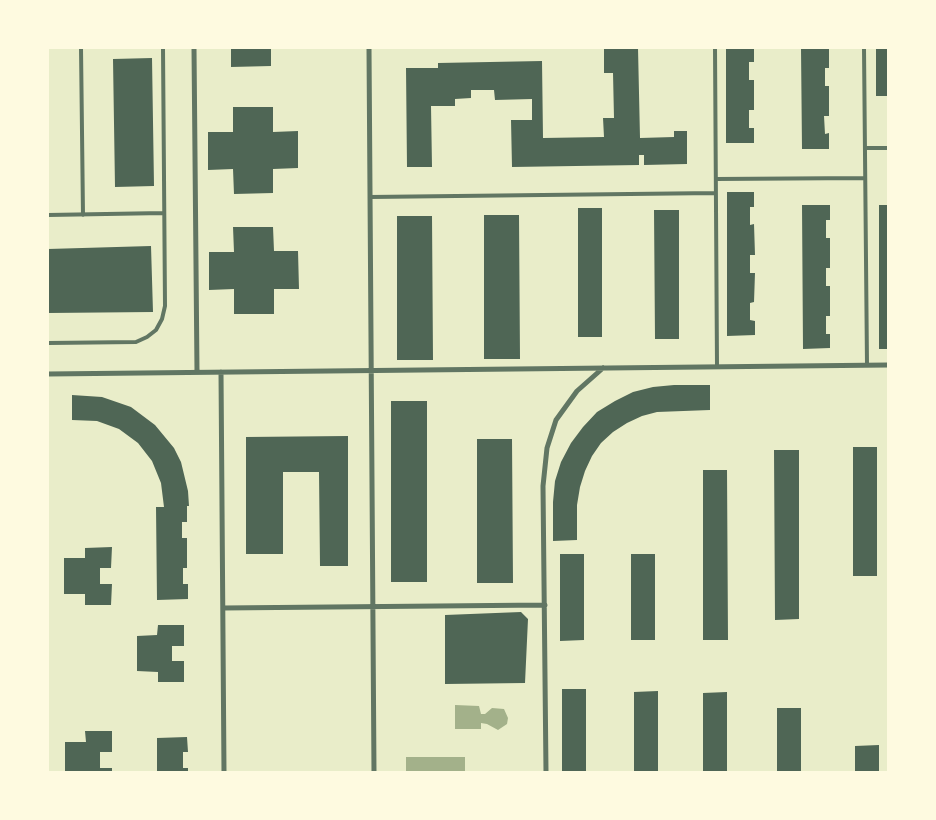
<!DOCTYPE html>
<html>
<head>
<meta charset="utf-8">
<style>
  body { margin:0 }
  #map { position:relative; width:936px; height:820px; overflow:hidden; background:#e9edc9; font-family:"Fira Sans Condensed",sans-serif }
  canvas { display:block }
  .frame { position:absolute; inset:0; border:49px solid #fefae0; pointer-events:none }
</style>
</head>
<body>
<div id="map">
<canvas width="936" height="820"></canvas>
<div class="frame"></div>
</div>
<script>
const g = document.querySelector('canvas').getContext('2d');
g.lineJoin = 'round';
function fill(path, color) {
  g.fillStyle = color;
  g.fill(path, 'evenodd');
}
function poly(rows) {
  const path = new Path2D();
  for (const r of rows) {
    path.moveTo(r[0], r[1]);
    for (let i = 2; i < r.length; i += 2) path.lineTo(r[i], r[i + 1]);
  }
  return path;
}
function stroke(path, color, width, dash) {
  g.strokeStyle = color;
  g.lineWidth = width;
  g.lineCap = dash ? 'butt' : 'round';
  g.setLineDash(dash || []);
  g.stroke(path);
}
fill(poly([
  [455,705,479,706,481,714,485,714,492,708,504,709,508,718,507,724,498,730,487,724,481,723,481,729,455,729],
  [406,757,465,757,465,772,406,772]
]), '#a3b18a');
fill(poly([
  [231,48,271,48,271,66,231,67],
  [604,48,638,48,640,138,674,137,674,131,687,131,687,164,644,165,644,155,639,155,639,165,512,167,511,120,532,120,532,99,495,100,494,90,471,90,471,98,455,99,455,106,431,106,432,167,407,167,406,68,438,68,438,63,542,61,543,138,604,137,603,118,614,118,613,73,604,73],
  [726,48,754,48,754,62,749,62,749,80,754,80,754,110,749,110,749,128,754,128,754,143,726,143],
  [801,48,829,48,829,68,825,68,825,86,829,86,829,116,824,116,825,134,829,133,829,149,802,149],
  [876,48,888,48,888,96,876,96],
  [152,58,154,186,115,187,113,59],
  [233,107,273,107,273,132,298,131,298,168,273,169,273,193,234,194,233,169,208,170,208,132,233,132],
  [727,192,754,192,754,207,750,207,750,225,754,224,755,255,750,255,750,273,755,273,754,302,750,303,750,320,755,321,755,335,727,336],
  [802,205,830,205,830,220,826,220,826,238,830,238,830,268,826,268,826,286,830,286,830,316,826,316,826,334,830,334,830,348,803,349],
  [879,205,888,205,888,349,879,349],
  [578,208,602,208,602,337,578,337],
  [654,210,679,210,679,339,655,339],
  [484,215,519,215,520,359,484,359],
  [397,216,432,216,433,360,397,360],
  [233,227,273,227,274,251,298,251,299,289,274,289,274,314,234,314,234,289,209,290,209,252,234,252],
  [151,246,153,312,48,313,48,249],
  [674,385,710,385,710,410,657,412,642,416,627,423,613,432,601,443,592,456,585,471,580,487,577,505,577,540,553,541,553,502,555,481,561,462,571,443,583,427,597,412,615,401,633,392,653,387],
  [72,395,102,397,131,407,155,425,174,448,181,462,188,491,189,506,187,506,187,522,182,522,182,538,187,538,187,568,183,568,183,584,188,584,188,599,157,600,156,507,164,507,161,483,152,461,138,443,119,429,97,421,72,420],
  [391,401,427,401,427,582,391,582],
  [348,436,348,566,320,566,319,472,283,472,283,554,246,554,246,437],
  [477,439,512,439,513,583,477,583],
  [853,447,877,447,877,576,853,576],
  [774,450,799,450,799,619,775,620],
  [703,470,727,470,728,640,703,640],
  [112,547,111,568,100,568,100,584,112,584,111,605,85,605,85,594,64,594,64,558,85,558,85,548],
  [560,554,584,554,584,640,560,641],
  [631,554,655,554,655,640,631,640],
  [521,612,528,619,525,683,445,684,445,615],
  [158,625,184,625,184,646,172,646,172,661,184,661,184,682,158,682,158,672,137,671,137,636,157,635],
  [562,689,586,689,586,772,562,772],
  [658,691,658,772,634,772,634,692],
  [727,692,727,772,703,772,703,693],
  [777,708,801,708,801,772,777,772],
  [85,731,112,731,112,752,100,752,100,768,112,768,112,772,65,772,65,742,86,742],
  [187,737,188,752,183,752,183,768,188,768,188,772,157,772,157,738],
  [879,745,879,772,855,772,855,746]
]), '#4f6655');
stroke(poly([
  [81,48,83,215],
  [715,48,717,366],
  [864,48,867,365],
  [865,148,888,148],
  [716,179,865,178],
  [370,197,716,193],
  [48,215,164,213],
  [48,343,136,342,147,337,156,330,162,319,165,306,163,48]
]), '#617663', 4);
stroke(poly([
  [194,48,197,372],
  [369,48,374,772],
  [221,372,224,772],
  [48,374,888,365],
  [223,608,545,605],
  [546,772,543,486,547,448,556,420,577,391,603,368]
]), '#617663', 5);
</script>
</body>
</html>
